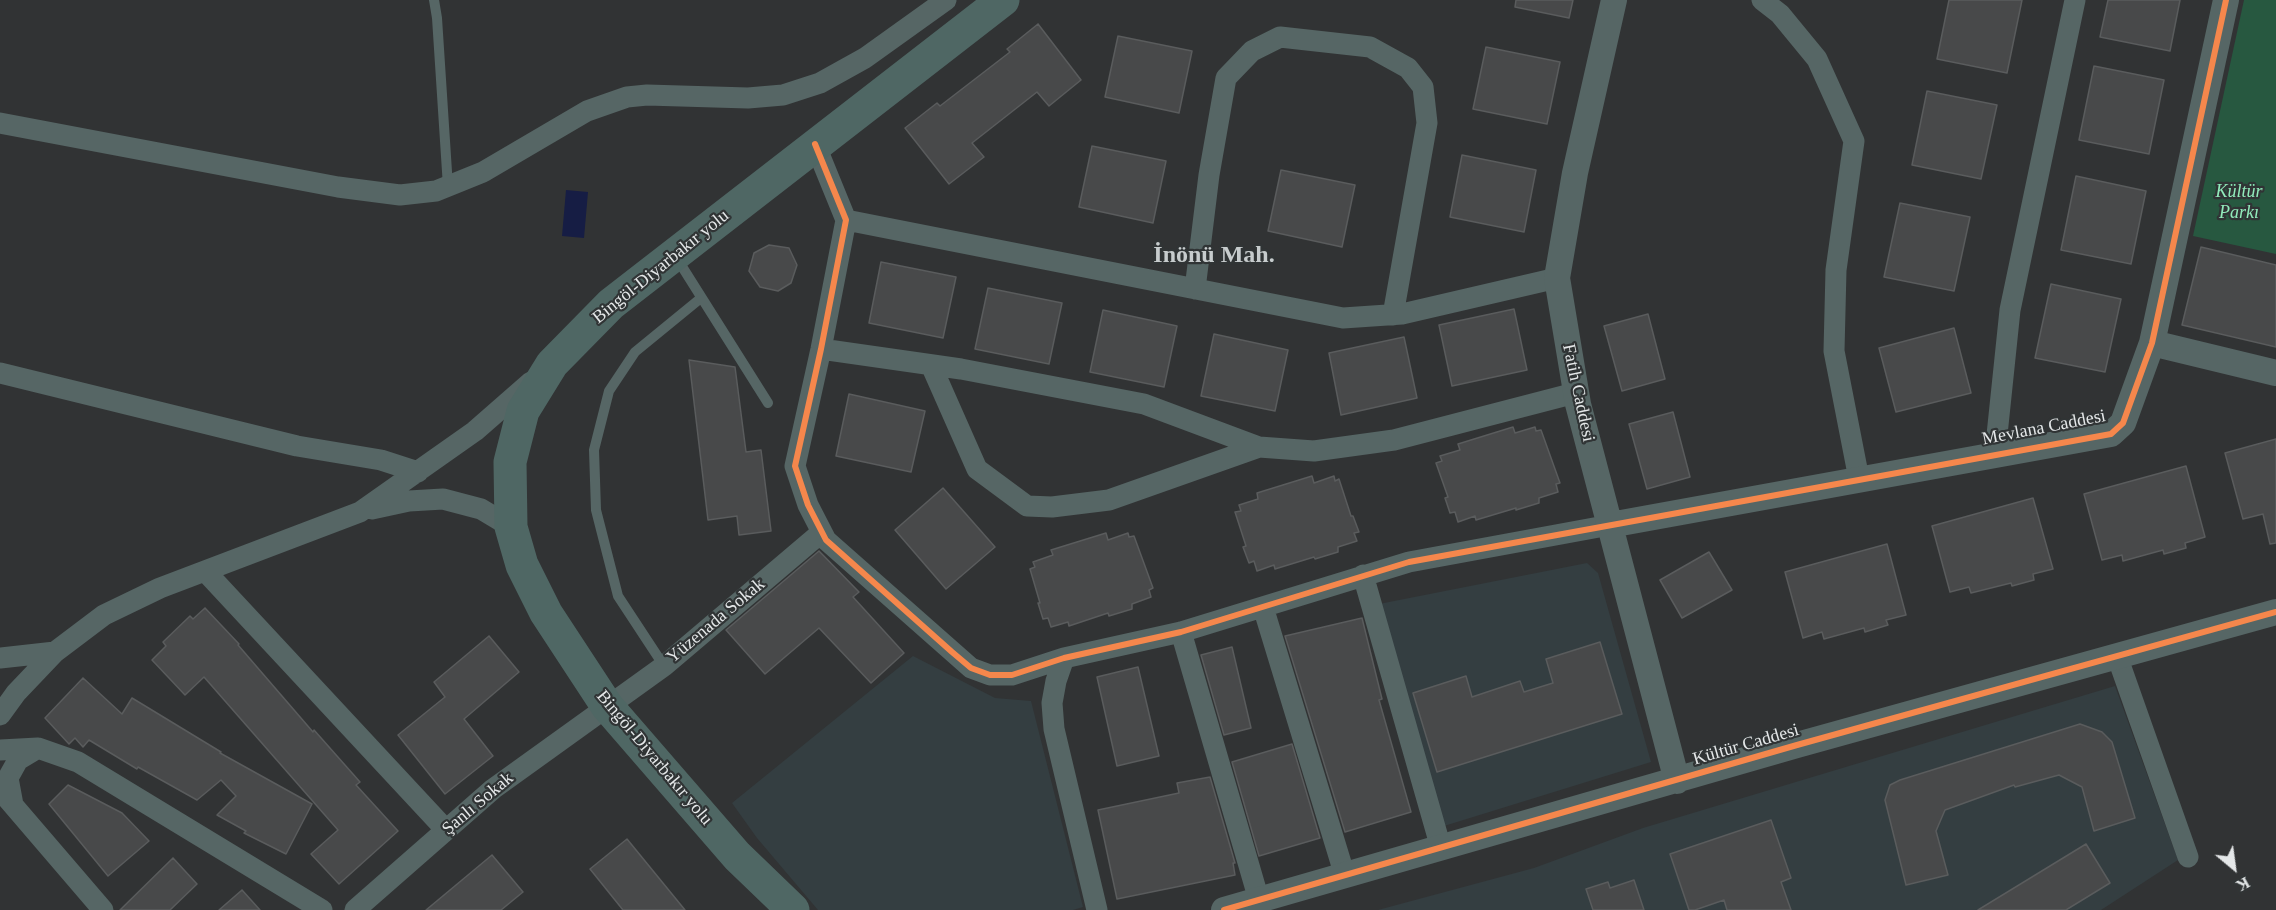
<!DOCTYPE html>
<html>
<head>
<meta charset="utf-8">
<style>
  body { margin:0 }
  #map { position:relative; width:2276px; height:910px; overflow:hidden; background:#313334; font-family:"Times New Roman",serif }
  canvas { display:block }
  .north { position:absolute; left:2204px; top:838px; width:60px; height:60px; -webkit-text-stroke:4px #303435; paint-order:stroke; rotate:151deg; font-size:16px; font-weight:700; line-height:24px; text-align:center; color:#e4e7e8 }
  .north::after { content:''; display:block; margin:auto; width:21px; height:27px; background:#e4e7e8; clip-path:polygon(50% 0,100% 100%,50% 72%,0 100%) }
</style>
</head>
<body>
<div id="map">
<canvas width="2276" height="910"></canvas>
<div class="north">K</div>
</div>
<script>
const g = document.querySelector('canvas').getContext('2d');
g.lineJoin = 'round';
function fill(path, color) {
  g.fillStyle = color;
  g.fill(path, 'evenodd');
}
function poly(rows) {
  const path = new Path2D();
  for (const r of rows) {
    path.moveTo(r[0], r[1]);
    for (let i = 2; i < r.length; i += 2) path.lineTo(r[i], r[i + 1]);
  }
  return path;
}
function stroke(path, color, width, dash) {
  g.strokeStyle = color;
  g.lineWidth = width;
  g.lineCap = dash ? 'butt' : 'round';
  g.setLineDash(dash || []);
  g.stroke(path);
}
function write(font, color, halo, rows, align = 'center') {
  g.font = font + ' "Times New Roman",serif';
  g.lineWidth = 4.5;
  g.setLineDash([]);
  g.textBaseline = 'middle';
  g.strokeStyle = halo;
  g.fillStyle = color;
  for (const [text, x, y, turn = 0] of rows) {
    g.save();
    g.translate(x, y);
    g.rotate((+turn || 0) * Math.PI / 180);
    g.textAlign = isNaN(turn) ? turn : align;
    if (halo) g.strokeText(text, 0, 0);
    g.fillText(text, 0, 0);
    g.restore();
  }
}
fill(poly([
  [1587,563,1598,573,1651,762,1444,826,1379,604],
  [913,656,995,698,1031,701,1083,907,1073,910,818,910,757,838,732,803],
  [2115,686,2178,860,2101,910,1378,910,1534,868,1643,828]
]), '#343e41');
fill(poly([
  [2244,0,2276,0,2276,254,2193,236]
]), '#275840');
fill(poly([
  [566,190,588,192,584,238,562,236]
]), '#161d44');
const building = poly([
  [1516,0,1573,0,1569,18,1515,7,1516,0],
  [1949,0,2022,0,2007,73,1937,59,1949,0],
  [2108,0,2180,0,2170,51,2100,37,2108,0],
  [1038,24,1081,80,1049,106,1037,92,972,143,984,157,949,184,905,128,937,103,940,106,1010,52,1007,49,1038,24],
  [1118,36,1192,51,1179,113,1105,97,1118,36],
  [1486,47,1560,62,1547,124,1473,109,1486,47],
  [2094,66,2164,80,2149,154,2079,140,2094,66],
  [1927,91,1997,105,1981,179,1912,165,1927,91],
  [1092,146,1166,161,1153,223,1079,207,1092,146],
  [1462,155,1536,170,1524,232,1450,217,1462,155],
  [1281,170,1355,185,1342,247,1268,231,1281,170],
  [2076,176,2146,191,2131,264,2061,250,2076,176],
  [1900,203,1970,217,1954,291,1884,277,1900,203],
  [769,245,789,248,797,265,791,283,778,291,760,287,749,271,754,253,769,245],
  [2201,247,2276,265,2276,347,2182,325,2201,247],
  [881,262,956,277,943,338,869,323,881,262],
  [2051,284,2121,299,2105,372,2035,358,2051,284],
  [988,288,1062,303,1049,364,975,349,988,288],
  [1514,309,1527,370,1452,386,1439,325,1514,309],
  [1103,310,1177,326,1164,387,1090,372,1103,310],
  [1648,314,1665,379,1622,391,1604,326,1648,314],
  [1954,328,1971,393,1896,412,1879,348,1954,328],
  [1214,334,1288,350,1275,411,1201,396,1214,334],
  [1404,337,1417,398,1341,415,1329,353,1404,337],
  [689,360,735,367,746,452,761,450,771,531,739,535,737,516,708,520,689,360],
  [849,394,925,411,911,472,836,456,849,394],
  [1673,412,1690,477,1647,489,1629,424,1673,412],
  [1513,427,1515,433,1535,427,1536,431,1541,430,1560,483,1556,484,1558,492,1539,498,1539,503,1516,510,1516,508,1476,520,1475,516,1458,522,1455,512,1450,513,1445,498,1448,497,1436,463,1442,461,1440,456,1460,450,1458,444,1513,427],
  [2276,439,2276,543,2270,544,2263,514,2243,519,2225,453,2276,439],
  [2186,466,2205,537,2185,543,2186,548,2164,554,2163,550,2123,561,2122,555,2102,560,2084,494,2186,466],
  [1312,476,1314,483,1334,476,1335,481,1339,479,1351,516,1353,516,1359,532,1354,533,1357,541,1338,547,1338,552,1315,559,1314,557,1275,569,1274,565,1257,571,1254,561,1249,563,1243,547,1246,546,1235,512,1241,511,1239,505,1258,499,1257,493,1312,476],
  [943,488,995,547,946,589,895,530,943,488],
  [2033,498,2053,569,2033,574,2034,580,2012,586,2011,583,1971,593,1969,587,1950,592,1932,526,2033,498],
  [1106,533,1108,540,1128,533,1129,537,1134,536,1153,588,1149,590,1151,597,1132,604,1132,609,1109,616,1108,613,1069,626,1068,622,1051,627,1048,618,1043,619,1038,603,1040,603,1030,569,1035,567,1033,562,1053,555,1051,550,1106,533],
  [1887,544,1906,615,1886,620,1888,625,1865,632,1864,628,1824,639,1822,632,1803,638,1785,572,1887,544],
  [819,551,859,592,853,597,904,653,871,683,819,628,765,674,726,630,819,551],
  [1709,552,1732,590,1682,618,1660,580,1709,552],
  [205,608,239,644,238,645,313,732,314,730,360,782,356,785,398,831,339,884,311,854,338,830,204,677,185,695,152,660,166,646,163,642,190,616,193,619,205,608],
  [1362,618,1382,699,1379,700,1411,812,1345,832,1285,636,1362,618],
  [489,636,519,672,464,719,493,756,445,794,398,735,445,697,434,682,489,636],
  [1600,642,1622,714,1437,772,1413,693,1466,676,1472,697,1520,681,1524,692,1553,683,1546,659,1600,642],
  [1232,647,1251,728,1224,735,1201,655,1232,647],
  [1138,667,1159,756,1117,766,1097,677,1138,667],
  [83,678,122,714,132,698,221,752,220,753,312,804,286,854,244,833,246,831,217,815,236,796,221,780,197,800,138,767,137,769,89,740,83,747,75,738,69,744,45,718,83,678],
  [2080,724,2102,732,2112,742,2135,818,2094,831,2082,787,2059,775,2015,787,2014,785,1945,810,1936,831,1948,875,1906,885,1885,800,1890,785,1900,780,2080,724],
  [1292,744,1320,838,1259,856,1232,762,1292,744],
  [1210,777,1235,863,1233,863,1235,875,1117,899,1098,810,1179,793,1177,783,1210,777],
  [68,785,122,813,149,841,108,876,49,804,68,785],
  [1771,820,1791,878,1781,882,1791,910,1727,910,1724,900,1695,910,1689,910,1670,854,1771,820],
  [627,839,685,910,623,910,590,869,627,839],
  [2086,844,2110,883,2066,910,1978,910,2086,844],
  [492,855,523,892,501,910,426,910,492,855],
  [173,858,197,884,170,910,120,910,173,858],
  [1634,880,1644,910,1593,910,1586,889,1608,882,1610,888,1634,880],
  [242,890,260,910,219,910,242,890]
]);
fill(building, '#48494a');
stroke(building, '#5a5c5d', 1.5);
stroke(poly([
  [434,0,437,18,448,187],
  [676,257,768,403],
  [664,666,618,596,596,510,594,450,609,391,635,352,701,298]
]), '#566665', 10);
stroke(poly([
  [1762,0,1780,14,1817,59,1854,141,1836,270,1834,351,1859,479],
  [0,123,338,187,400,195,436,191,483,172,587,111,627,97,647,95,748,98,783,95,820,83,865,58,946,0],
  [815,144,846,220,821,349,795,466,808,505,826,540,971,668,990,675,1012,675,1064,658,1181,632,1409,562,1610,525],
  [846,220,1343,318,1402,314,1557,278],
  [1195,289,1209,175,1226,78,1252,51,1280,37,1370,47,1408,68,1423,87,1427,123,1393,315],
  [821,349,961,369,1144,404,1259,447,1314,451,1394,440,1575,393],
  [931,365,977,469,1027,506,1052,507,1109,500,1259,447],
  [0,373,297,446,381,460,418,472],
  [1995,454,2010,310,2075,0],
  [372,509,409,501,443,499,481,509,511,527],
  [205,571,446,830],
  [1363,575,1441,848],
  [1263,607,1345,876],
  [1181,632,1259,900],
  [2117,656,2188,857],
  [0,658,55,652],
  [1064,658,1056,681,1052,703,1054,729,1097,910],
  [0,715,16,693,55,652,104,615,160,588,360,512,475,431,531,382],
  [0,750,38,748,78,762,322,910],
  [0,790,103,910],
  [13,805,8,778,18,760,38,748],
  [355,910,493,789,664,666,822,532]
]), '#566665', 21);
stroke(poly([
  [1614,0,1575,173,1557,278,1578,404,1677,781],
  [2152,343,2276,373],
  [1610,525,2111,434,2123,423,2152,343,2226,0],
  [1224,910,1797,745,2276,612]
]), '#566665', 26);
stroke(poly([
  [793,910,737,856,607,706,546,613,522,565,511,527,510,462,523,411,552,364,611,304,1003,0]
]), '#4f6764', 33);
stroke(poly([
  [815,144,846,220,821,349,795,466,808,505,826,540,952,652,971,668,990,675,1012,675,1064,658,1181,632,1409,562,2111,434,2123,423,2152,343,2226,0],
  [1224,910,1797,745,2276,612]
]), '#f5874c', 6);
write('italic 18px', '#91ebbb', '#303435', [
  ["Kültür",2239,192],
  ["Parkı",2239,213]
]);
write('18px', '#e4e7e8', '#303435', [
  ["Bingöl-Diyarbakır yolu",661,267,-39],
  ["Fatih Caddesi",1578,393,78],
  ["Mevlana Caddesi",2044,428,-11],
  ["Yüzenada Sokak",716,621,-40],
  ["Kültür Caddesi",1746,745,-16],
  ["Bingöl-Diyarbakır yolu",654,758,50],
  ["Şanlı Sokak",478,804,-40]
]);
write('bold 24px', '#c7cccd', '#303435', [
  ["İnönü Mah.",1214,256]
]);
</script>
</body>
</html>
